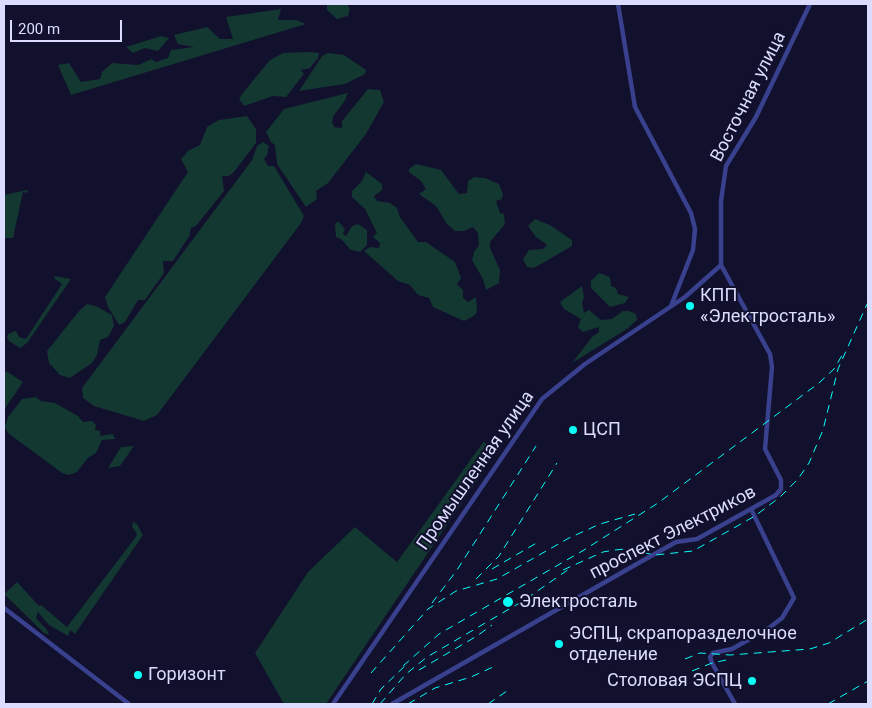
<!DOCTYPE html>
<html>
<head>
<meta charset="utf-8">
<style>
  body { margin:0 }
  #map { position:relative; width:872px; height:708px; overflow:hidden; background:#11102d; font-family:Roboto,sans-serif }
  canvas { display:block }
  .frame { position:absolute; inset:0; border:5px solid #dcdcff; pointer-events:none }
  .scale { position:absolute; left:10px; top:20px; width:112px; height:22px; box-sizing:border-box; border:2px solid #dcdcff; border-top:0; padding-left:6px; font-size:15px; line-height:18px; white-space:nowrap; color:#dcdcff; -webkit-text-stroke:4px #11102d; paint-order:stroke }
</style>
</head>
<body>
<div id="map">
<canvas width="872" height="708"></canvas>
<div class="frame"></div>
<div class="scale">200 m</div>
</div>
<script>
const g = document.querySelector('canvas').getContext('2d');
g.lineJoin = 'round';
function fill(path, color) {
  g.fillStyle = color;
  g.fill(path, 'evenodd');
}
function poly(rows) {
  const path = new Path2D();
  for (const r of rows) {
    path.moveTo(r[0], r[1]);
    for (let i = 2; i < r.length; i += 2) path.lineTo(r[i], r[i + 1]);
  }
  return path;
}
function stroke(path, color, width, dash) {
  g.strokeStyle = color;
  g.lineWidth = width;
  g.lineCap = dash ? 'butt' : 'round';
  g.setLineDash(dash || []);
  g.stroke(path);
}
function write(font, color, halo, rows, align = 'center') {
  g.font = font + ' Roboto,sans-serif';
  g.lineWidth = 4;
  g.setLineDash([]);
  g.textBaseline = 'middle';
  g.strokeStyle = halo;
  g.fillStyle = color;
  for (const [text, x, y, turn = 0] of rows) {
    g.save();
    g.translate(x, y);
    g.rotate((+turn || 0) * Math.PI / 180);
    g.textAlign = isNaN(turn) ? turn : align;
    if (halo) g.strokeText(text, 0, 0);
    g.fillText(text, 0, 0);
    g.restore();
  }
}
fill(poly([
  [327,4,347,4,350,9,348,16,337,19,327,10],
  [281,9,278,20,296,20,306,24,71,95,58,65,69,63,81,82,100,79,102,72,112,63,138,65,152,59,156,62,168,58,171,50,194,47,178,44,174,35,207,27,220,39,233,39,226,17],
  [161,36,169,38,158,51,145,48,133,53,126,47],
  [309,52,319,53,318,58,310,68,301,70,304,74,286,97,273,96,244,106,239,99,242,94,270,60,283,53],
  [328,53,344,55,366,70,365,74,345,84,299,91,322,56],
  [368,89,380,90,384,102,366,134,328,183,316,191,317,199,306,207,277,164,275,145,271,142,266,132,284,109,348,93,344,102,334,115,332,122,334,127,342,128,342,121],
  [247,116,256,129,256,143,234,172,229,176,222,176,224,191,196,226,191,228,190,235,173,261,163,261,164,273,145,300,138,300,125,322,119,325,108,307,105,297,188,172,181,159,188,151,200,145,207,127,219,120],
  [263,142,269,146,267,155,264,159,268,166,274,166,304,216,301,223,157,415,144,421,94,406,83,398,82,388,252,160,257,146],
  [416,164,441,170,459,194,467,193,468,181,474,177,485,178,499,184,503,194,502,199,496,201,500,213,504,214,505,224,490,242,490,248,500,270,499,283,486,290,483,279,472,260,474,252,479,245,478,233,473,227,464,231,455,231,447,224,436,206,419,194,426,189,421,181,409,172,409,169],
  [366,172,382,184,382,190,374,196,377,201,390,203,397,208,400,217,418,242,426,242,455,262,461,278,457,284,463,290,463,298,468,302,476,297,477,312,474,316,464,321,433,307,429,298,418,295,410,285,398,281,364,251,370,247,379,248,380,243,373,237,377,233,365,209,352,197,352,191,362,181],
  [27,190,28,193,23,192,13,238,4,238,4,195],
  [535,219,550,225,572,240,572,246,534,268,527,267,523,259,529,250,543,249,547,245,536,237,528,226],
  [338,221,345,229,343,234,346,236,352,226,358,224,367,230,367,245,360,252,351,250,341,239,336,237,335,225],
  [599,273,610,277,611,286,616,288,618,294,629,297,625,303,610,307,591,288,591,281],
  [55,276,71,279,27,343,20,348,9,341,7,337,8,334,16,331,19,337,26,339,62,284,54,278],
  [582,286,584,297,582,303,584,313,589,310,601,320,612,319,623,311,629,311,636,314,637,320,627,329,572,363,592,337,599,332,599,327,583,332,578,327,581,319,564,309,560,302],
  [87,304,96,306,112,315,114,326,108,337,100,340,97,355,92,363,70,378,60,375,49,363,47,351,79,311],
  [6,371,23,382,4,410,4,374],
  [36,397,41,401,55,403,78,416,83,422,92,421,96,425,95,430,100,431,100,436,113,434,115,439,102,440,96,453,88,458,77,472,69,475,62,473,8,433,5,427,8,417,22,399],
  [484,441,494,455,326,704,284,704,255,653,308,572,355,527,397,562],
  [134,446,120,466,108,468,121,447],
  [133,522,137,524,143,535,75,634,70,630,68,636,49,625,38,612,36,618,47,630,49,635,44,633,4,594,17,582,39,606,41,605,67,627,135,538,137,534,132,527]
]), '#133731');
stroke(poly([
  [618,4,635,107,691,213,695,229,693,250,671,306],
  [721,265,721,201,726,166,756,117,810,4],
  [4,608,129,704],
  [333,704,542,399,585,364,685,297,721,265],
  [392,704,635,565,676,542,697,539,776,495,781,489,781,480,765,449,772,367,770,354,721,265],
  [735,704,712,663,710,657,713,653,732,649,769,628,782,618,794,598,751,509]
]), '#39418e', 4.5);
stroke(poly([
  [492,569,540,541],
  [563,570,603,552,614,550,626,549,655,555,693,551,755,516,780,497,798,479,809,463,823,430,838,369,868,302],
  [476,579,499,556,557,463],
  [432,603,457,570,536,446],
  [685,659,700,653,730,655,810,649,829,643,868,619],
  [403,666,439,634,584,550,658,503,819,383,834,369,844,352],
  [419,670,477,636,492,625],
  [692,671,712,663,731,659],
  [371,673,428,609,456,591,497,579,569,538,600,524,635,514],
  [372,704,381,689,408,663],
  [380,704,406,674,427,657,523,601,569,569],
  [408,704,435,688,471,677,493,667],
  [488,704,507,691],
  [828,704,868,681]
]), '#08fff7', 1, [8, 6]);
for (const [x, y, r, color] of [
  [690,306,5,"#08fff7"],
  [573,430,5,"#08fff7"],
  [508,602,6,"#08fff7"],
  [559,644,5,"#08fff7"],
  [138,675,5,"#08fff7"],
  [752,681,5,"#08fff7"]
]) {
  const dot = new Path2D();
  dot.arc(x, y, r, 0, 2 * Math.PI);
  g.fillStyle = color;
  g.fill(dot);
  stroke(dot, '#11102d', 2);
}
write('18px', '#dcdcff', '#11102d', [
  ["Восточная улица",749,97,-63],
  ["Промышленная улица",476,471,-55],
  ["проспект Электриков",673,533,-27]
]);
write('18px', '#dcdcff', '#11102d', [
  ["КПП",700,296],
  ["«Электросталь»",700,317],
  ["ЦСП",583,430],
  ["Электросталь",519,602],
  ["ЭСПЦ, скрапоразделочное",569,634],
  ["отделение",569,655],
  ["Горизонт",148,675],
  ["Столовая ЭСПЦ",742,681,"right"]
], 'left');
</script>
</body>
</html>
